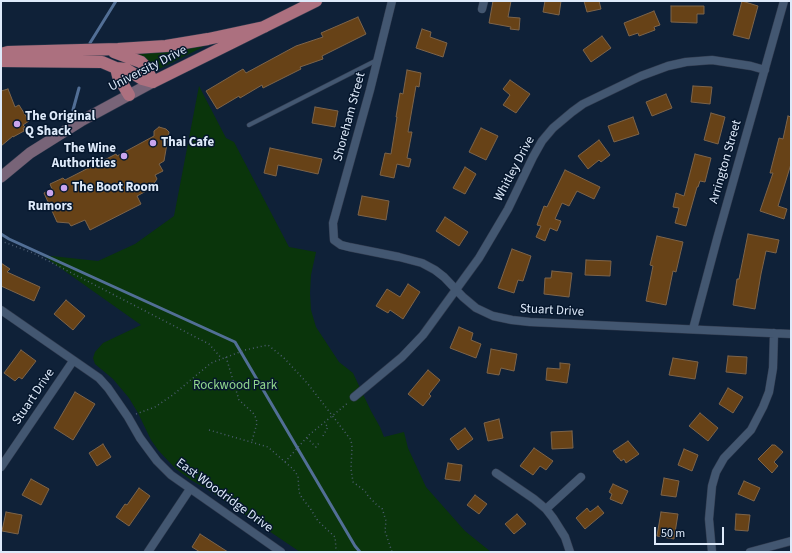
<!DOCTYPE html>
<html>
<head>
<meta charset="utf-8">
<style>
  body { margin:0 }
  #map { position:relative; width:792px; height:553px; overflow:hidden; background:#0f2138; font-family:"Source Sans 3",sans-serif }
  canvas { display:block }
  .frame { position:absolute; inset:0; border:2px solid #deeafa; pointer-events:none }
  .scale { position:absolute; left:654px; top:527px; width:70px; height:18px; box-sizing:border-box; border:2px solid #deeafa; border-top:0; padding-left:5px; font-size:12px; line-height:14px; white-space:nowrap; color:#deeafa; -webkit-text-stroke:3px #06172d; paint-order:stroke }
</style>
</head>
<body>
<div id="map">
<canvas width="792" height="553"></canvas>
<div class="frame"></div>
<div class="scale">50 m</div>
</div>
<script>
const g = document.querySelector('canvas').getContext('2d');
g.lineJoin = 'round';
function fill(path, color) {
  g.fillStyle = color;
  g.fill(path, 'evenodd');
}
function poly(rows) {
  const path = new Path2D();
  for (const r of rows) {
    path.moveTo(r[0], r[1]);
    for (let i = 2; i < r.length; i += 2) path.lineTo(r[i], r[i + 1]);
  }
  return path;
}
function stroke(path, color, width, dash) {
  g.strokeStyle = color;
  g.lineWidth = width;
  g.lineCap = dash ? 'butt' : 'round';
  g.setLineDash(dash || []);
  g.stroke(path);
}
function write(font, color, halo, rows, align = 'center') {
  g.font = font + ' "Source Sans 3",sans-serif';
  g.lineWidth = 3;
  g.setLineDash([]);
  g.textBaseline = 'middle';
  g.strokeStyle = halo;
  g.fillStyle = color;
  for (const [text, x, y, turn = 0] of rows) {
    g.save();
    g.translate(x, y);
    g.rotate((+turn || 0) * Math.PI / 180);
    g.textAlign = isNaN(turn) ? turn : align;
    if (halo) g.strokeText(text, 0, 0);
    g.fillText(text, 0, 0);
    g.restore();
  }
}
fill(poly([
  [209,44,157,70,154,69,136,52],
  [199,86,226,138,234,142,289,247,316,252,311,275,310,293,311,310,316,327,339,362,353,373,371,411,380,427,384,437,404,432,408,448,426,487,465,531,491,552,300,552,207,489,191,480,175,468,158,450,151,440,138,413,129,398,113,379,95,364,93,358,95,352,103,343,141,325,42,255,98,261,135,244,174,216]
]), '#0a350b');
stroke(poly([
  [90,43,116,1],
  [73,110,79,88],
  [1,234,9,239,235,342,355,546,360,552]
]), '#526f96', 3);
const building = poly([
  [493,1,511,1,508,17,520,18,519,30,510,29,511,27,489,23,493,1],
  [545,1,561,1,559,15,543,12,545,1],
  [584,1,599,1,601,9,587,12,584,1],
  [742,1,758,6,749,39,733,35,742,1],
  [671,6,704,6,704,14,697,14,697,23,671,22,671,6],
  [654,11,660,25,654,27,655,30,639,36,638,33,629,36,624,23,654,11],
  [358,17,366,34,322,56,323,59,300,67,301,69,263,88,262,85,240,98,239,96,217,109,206,91,243,69,246,73,296,46,323,37,321,33,358,17],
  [422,29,431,32,430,37,447,43,443,57,416,48,422,29],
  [602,36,611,48,591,62,583,50,602,36],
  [407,70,421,73,419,87,416,86,408,132,412,132,407,158,411,159,409,167,397,164,394,178,380,175,385,153,391,154,397,117,396,117,400,93,403,94,407,70],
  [510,80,530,94,516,113,503,105,510,95,503,89,510,80],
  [693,86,712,87,710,104,691,102,693,86],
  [8,89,15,107,19,105,29,121,23,125,25,127,23,128,24,131,13,137,13,136,1,146,1,91,8,89],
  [666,94,672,108,652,116,646,102,666,94],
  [315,107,338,111,335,127,312,123,315,107],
  [711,113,725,117,718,144,704,140,711,113],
  [788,116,791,117,791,164,778,206,787,209,784,219,760,211,773,173,770,173,779,138,783,139,788,116],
  [633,117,639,134,614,142,608,126,633,117],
  [159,127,166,129,169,132,164,161,159,164,163,171,155,175,157,179,150,189,137,196,141,204,90,230,85,220,71,226,69,223,57,222,44,193,52,189,50,184,63,178,65,180,116,154,117,156,154,136,154,131,159,127],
  [481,128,498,136,486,160,469,152,481,128],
  [599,140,610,155,601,162,599,160,588,169,578,156,599,140],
  [270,148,322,159,318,174,278,165,276,176,264,173,270,148],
  [695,154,711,158,705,182,700,181,698,187,697,187,686,226,675,223,679,208,673,207,676,193,684,196,695,154],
  [465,167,476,174,465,194,453,188,465,167],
  [565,170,600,187,594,199,577,191,569,206,562,203,555,219,561,221,557,231,550,228,545,241,536,237,541,226,537,225,544,206,547,207,565,170],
  [362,196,389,201,386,220,358,215,362,196],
  [445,217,468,232,459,246,436,231,445,217],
  [748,234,779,240,776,253,766,251,761,274,755,309,733,305,737,279,739,279,748,234],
  [657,236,683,242,676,272,673,271,666,305,646,301,653,266,650,265,657,236],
  [512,249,531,256,523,281,518,280,514,293,498,288,512,249],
  [586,260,611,261,610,276,585,275,586,260],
  [1,263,10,269,7,272,40,287,34,301,1,286,1,263],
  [552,271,572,273,569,297,544,294,545,278,551,278,552,271],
  [408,284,420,292,403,319,390,310,388,313,376,306,387,289,400,297,408,284],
  [66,300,85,316,73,330,54,314,66,300],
  [459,327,473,333,471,340,481,344,476,358,450,348,459,327],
  [491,349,517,354,514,371,501,368,499,375,487,373,491,349],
  [21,350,36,361,22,379,19,377,15,381,4,373,21,350],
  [728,356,747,357,746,374,726,372,728,356],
  [673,358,698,362,695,379,669,375,673,358],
  [560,363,570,364,567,383,546,380,547,368,560,369,560,363],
  [428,370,440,380,429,394,431,396,423,406,408,394,428,370],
  [728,388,743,397,733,413,719,404,728,388],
  [75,392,95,404,73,440,54,428,75,392],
  [700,413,718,428,708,441,689,426,700,413],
  [499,419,503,438,488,441,484,423,499,419],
  [465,428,473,439,458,450,450,439,465,428],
  [572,431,573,448,552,449,551,432,572,431],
  [628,441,639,454,626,463,624,459,621,461,619,458,618,458,613,451,628,441],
  [103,444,111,457,97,466,89,453,103,444],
  [772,445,775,445,783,452,774,462,778,466,772,473,758,459,772,445],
  [534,448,553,461,546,470,540,466,533,475,520,466,534,448],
  [684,449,698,455,692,471,678,465,684,449],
  [448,463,462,465,460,481,445,479,448,463],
  [664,478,679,481,676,497,661,495,664,478],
  [31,479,49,489,41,505,22,495,31,479],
  [744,481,760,488,754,501,738,494,744,481],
  [613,484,628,491,622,504,610,499,612,494,609,492,613,484],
  [139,488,150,496,129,526,116,517,125,504,127,505,139,488],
  [475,495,487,504,479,514,467,505,475,495],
  [598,506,604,513,585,529,576,518,587,508,590,512,598,506],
  [6,512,22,515,18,534,2,531,6,512],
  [661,512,678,514,674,539,657,536,661,512],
  [517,514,526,524,514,534,505,524,517,514],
  [736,514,750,515,748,531,735,530,736,514],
  [200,534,228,552,200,552,192,547,200,534]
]);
fill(building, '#674217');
stroke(building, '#7d644a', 1);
const lane = poly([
  [249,125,377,60]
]);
const street = poly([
  [392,1,370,90,333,223,334,240,341,245,349,247,399,257,422,263,435,270,444,277,463,297,476,308,493,316,512,320,530,322,791,334],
  [482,9,484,1],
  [1,310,99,378,108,388,128,417,140,438,157,461,171,475,281,552],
  [693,329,717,239,784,1],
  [354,397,402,357,423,335,479,258,508,209,533,157,542,141,553,128,572,112,583,104,641,76,668,66,686,62,712,60,751,66,765,70],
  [1,467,73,361],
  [496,473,534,499,546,509,553,518,565,537,570,552],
  [546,509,581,477],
  [148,552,190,489],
  [712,552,709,519,712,486,716,472,724,458,751,430,763,407,769,392,773,368,774,333],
  [750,552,791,541]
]);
const secondary = poly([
  [1,177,30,153,81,121,153,82]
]);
const primary = poly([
  [114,52,141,62,146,67,153,82],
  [1,54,8,52,118,49,166,46,208,39,264,27],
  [1,61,102,62,116,68,126,69,142,79,153,82],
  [116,68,118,76,129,95],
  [153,82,316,1]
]);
stroke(lane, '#313b4e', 5);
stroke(street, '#313b4e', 9);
stroke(secondary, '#313b4e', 12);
stroke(primary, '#313b4e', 13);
stroke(poly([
  [1,241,33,253,209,344,222,359],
  [226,357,239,400,253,413,256,418,257,423,252,441],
  [136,414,155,407,174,394,211,363,245,350,268,345,284,358,308,384,351,440,352,447,351,469,353,482,365,491,368,496,378,506,382,508,386,521,385,531,392,552],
  [209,430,268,447,293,469,298,476,299,492,302,498,310,508,318,521,335,537,336,548,338,552],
  [323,436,328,427,324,423],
  [307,438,316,447,319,443],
  [285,462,309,435,349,402]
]), '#4e5e73', 1.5, [1, 3]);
stroke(lane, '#435771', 4);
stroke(street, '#435771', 8);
stroke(secondary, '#786478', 11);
stroke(primary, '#ac707f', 12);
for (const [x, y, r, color] of [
  [17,124,4,"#c9a5ee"],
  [153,143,4,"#c9a5ee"],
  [124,156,4,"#c9a5ee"],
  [64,188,4,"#c9a5ee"],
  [50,193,4,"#c9a5ee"]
]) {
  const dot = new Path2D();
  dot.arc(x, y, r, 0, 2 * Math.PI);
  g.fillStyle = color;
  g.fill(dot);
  stroke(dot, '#06172d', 1.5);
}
write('13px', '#deeafa', '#06172d', [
  ["University Drive",148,69,-27],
  ["Shoreham Street",350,117,-75],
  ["Arrington Street",726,162,-74],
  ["Whitley Drive",515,169,-62],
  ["Stuart Drive",552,311,3],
  ["Stuart Drive",34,397,-56],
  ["East Woodridge Drive",224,496,36]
]);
write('bold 13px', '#deeafa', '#06172d', [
  ["The Original",25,117],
  ["Q Shack",25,132],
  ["Thai Cafe",161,143],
  ["The Wine",116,149,"right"],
  ["Authorities",116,164,"right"],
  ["The Boot Room",72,188],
  ["Rumors",50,207,"center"]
], 'left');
write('13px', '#90d78c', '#06172d', [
  ["Rockwood Park",235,386]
]);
</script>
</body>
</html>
